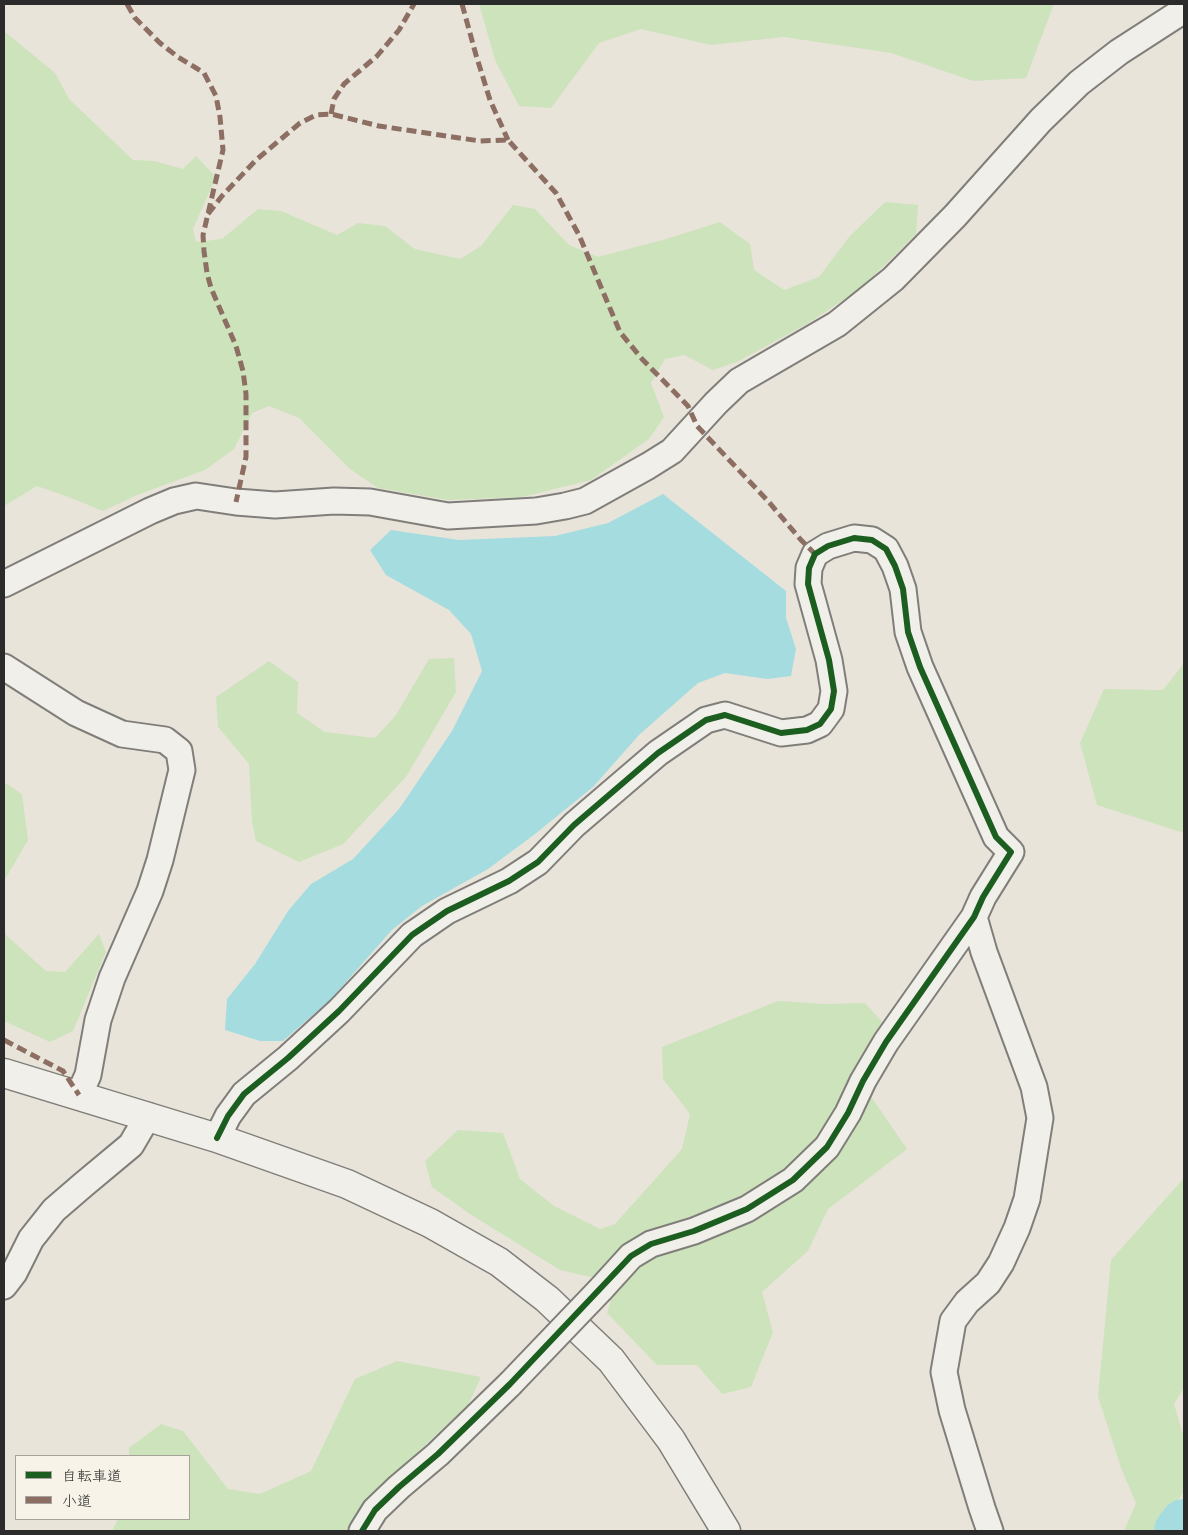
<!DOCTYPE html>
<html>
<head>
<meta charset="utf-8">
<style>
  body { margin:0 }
  #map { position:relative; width:1188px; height:1535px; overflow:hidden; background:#e9e4da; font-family:Caveat,"Klee One",sans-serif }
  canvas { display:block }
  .frame { position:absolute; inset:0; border:5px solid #2b2b2b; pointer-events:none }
  .legend { position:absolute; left:15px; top:1455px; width:175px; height:65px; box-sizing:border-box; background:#f7f3e8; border:1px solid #a5a39c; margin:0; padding:6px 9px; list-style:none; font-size:15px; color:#2b2b2b }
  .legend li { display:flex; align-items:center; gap:10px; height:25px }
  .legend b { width:25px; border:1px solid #a5a39c }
</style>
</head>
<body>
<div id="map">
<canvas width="1188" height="1535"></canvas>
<div class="frame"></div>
<ul class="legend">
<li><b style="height:6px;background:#1b5e20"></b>自転車道</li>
<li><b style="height:6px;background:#8d6e63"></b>小道</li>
</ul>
</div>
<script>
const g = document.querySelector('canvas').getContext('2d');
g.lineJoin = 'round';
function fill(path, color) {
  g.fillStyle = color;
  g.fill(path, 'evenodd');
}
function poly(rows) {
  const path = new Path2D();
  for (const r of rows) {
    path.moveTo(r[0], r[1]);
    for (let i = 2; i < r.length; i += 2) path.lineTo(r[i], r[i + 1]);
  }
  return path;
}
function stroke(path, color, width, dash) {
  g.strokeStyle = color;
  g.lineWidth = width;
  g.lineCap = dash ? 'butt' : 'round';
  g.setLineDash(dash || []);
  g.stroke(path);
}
fill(poly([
  [479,4,1054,4,1026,78,973,81,891,53,784,37,711,45,641,29,599,43,551,108,519,106,495,60],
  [4,31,55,73,69,99,133,160,154,161,183,169,196,156,216,177,193,229,196,242,222,239,258,209,281,211,337,235,358,223,385,226,415,249,460,259,481,246,513,205,535,209,569,245,598,257,666,239,720,222,750,244,754,270,784,290,819,277,849,237,885,202,918,205,916,234,859,290,805,325,737,362,713,370,684,355,665,359,651,383,664,417,649,439,591,480,522,497,448,500,378,488,350,469,299,418,269,406,252,413,234,449,205,470,137,495,103,511,71,498,37,486,4,506],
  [454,658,456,692,406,777,343,844,299,862,256,841,252,822,249,764,218,727,216,697,269,661,298,682,297,713,325,732,375,738,396,715,429,659],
  [1184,663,1184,833,1097,805,1080,743,1104,689,1163,690],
  [4,782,22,794,28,840,4,881],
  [4,929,6,935,46,971,65,972,99,934,106,952,73,1031,50,1042,4,1021],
  [778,1001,825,1004,865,1003,885,1025,856,1068,870,1095,907,1149,828,1209,808,1251,762,1292,773,1332,751,1387,722,1394,697,1365,657,1365,607,1313,615,1288,591,1277,560,1270,470,1214,432,1187,425,1161,458,1130,503,1133,520,1179,554,1206,600,1229,615,1224,682,1149,690,1114,663,1079,662,1047],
  [1184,1178,1184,1388,1174,1404,1182,1432,1184,1432,1184,1491,1158,1531,1124,1531,1136,1503,1121,1468,1098,1396,1111,1260],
  [397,1361,481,1377,468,1405,390,1478,374,1531,112,1531,118,1519,189,1519,189,1456,129,1456,129,1448,161,1424,183,1431,228,1489,260,1494,311,1471,355,1379]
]), '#cce3bb');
fill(poly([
  [663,494,786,591,786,618,796,649,791,676,767,679,725,673,698,683,639,735,593,787,535,834,488,869,422,906,392,930,331,999,283,1041,260,1041,225,1030,227,999,255,964,288,911,311,884,353,859,399,809,452,731,482,671,471,634,449,610,386,575,370,550,391,530,459,540,555,536,608,523]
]), '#a5dce0');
stroke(poly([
  [1178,1531,1184,1523]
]), '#a5dce0', 48);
const minor = poly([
  [4,584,150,511,174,501,196,496,236,502,275,505,334,501,370,502,448,516,536,511,565,506,585,501,648,466,672,451,716,403,739,381,837,324,893,279,955,216,1041,120,1079,83,1119,52,1184,10],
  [4,667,76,713,122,734,165,740,179,751,182,770,160,860,150,891,112,978,98,1020,88,1075,79,1095],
  [974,917,984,952,1034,1087,1040,1118,1027,1199,1017,1228,1001,1263,988,1283,967,1302,953,1321,944,1372,952,1410,982,1508,990,1531],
  [217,1138,228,1116,244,1094,288,1058,339,1011,412,935,447,911,509,881,538,862,574,825,658,753,706,720,725,715,781,733,807,730,820,724,831,709,834,691,829,660,808,584,809,568,815,554,828,546,854,538,872,540,886,549,895,566,903,589,908,632,920,667,996,837,1011,852,983,897,974,917,886,1042,863,1081,848,1113,827,1147,793,1180,747,1209,694,1231,651,1244,631,1256,601,1289],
  [4,1286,14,1273,31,1239,54,1210,83,1185,131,1145,148,1116],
  [362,1531,375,1510,399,1487,438,1454,510,1384]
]);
const tertiary = poly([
  [4,1073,217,1138,347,1184,430,1223,499,1262,547,1299,611,1360,671,1440,726,1531]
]);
stroke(minor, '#807e7a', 29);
stroke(tertiary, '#807e7a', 31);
stroke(minor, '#f1efea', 25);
stroke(tertiary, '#f1efea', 28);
const minorBridge = poly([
  [510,1384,601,1289]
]);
stroke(minorBridge, '#807e7a', 29, []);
stroke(minorBridge, '#f1efea', 25);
stroke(poly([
  [127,4,135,18,160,43,178,57,204,73,216,96,220,117,223,150,203,235,204,251,207,273,211,288,236,346,243,371,246,394,246,457,236,502],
  [462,4,476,55,490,100,508,140],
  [331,114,334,99,344,84,377,56,399,30,414,4],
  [208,214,222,196,256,160,300,123,316,115,331,114,379,126,480,141,508,140,556,193,579,235,620,332,642,359,688,406,697,426,768,501,801,540,815,554],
  [4,1040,63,1071,79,1095]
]), '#8d6e63', 5, [10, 5]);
stroke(poly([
  [217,1138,228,1116,244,1094,288,1058,339,1011,412,935,447,911,509,881,538,862,574,825,658,753,706,720,725,715,781,733,807,730,820,724,831,709,834,691,829,660,808,584,809,568,815,554,828,546,854,538,872,540,886,549,895,566,903,589,908,632,920,667,996,837,1011,852,983,897,974,917,886,1042,863,1081,848,1113,827,1147,793,1180,747,1209,694,1231,651,1244,631,1256,510,1384,438,1454,399,1487,375,1510,362,1531]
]), '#1b5e20', 6);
</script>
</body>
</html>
